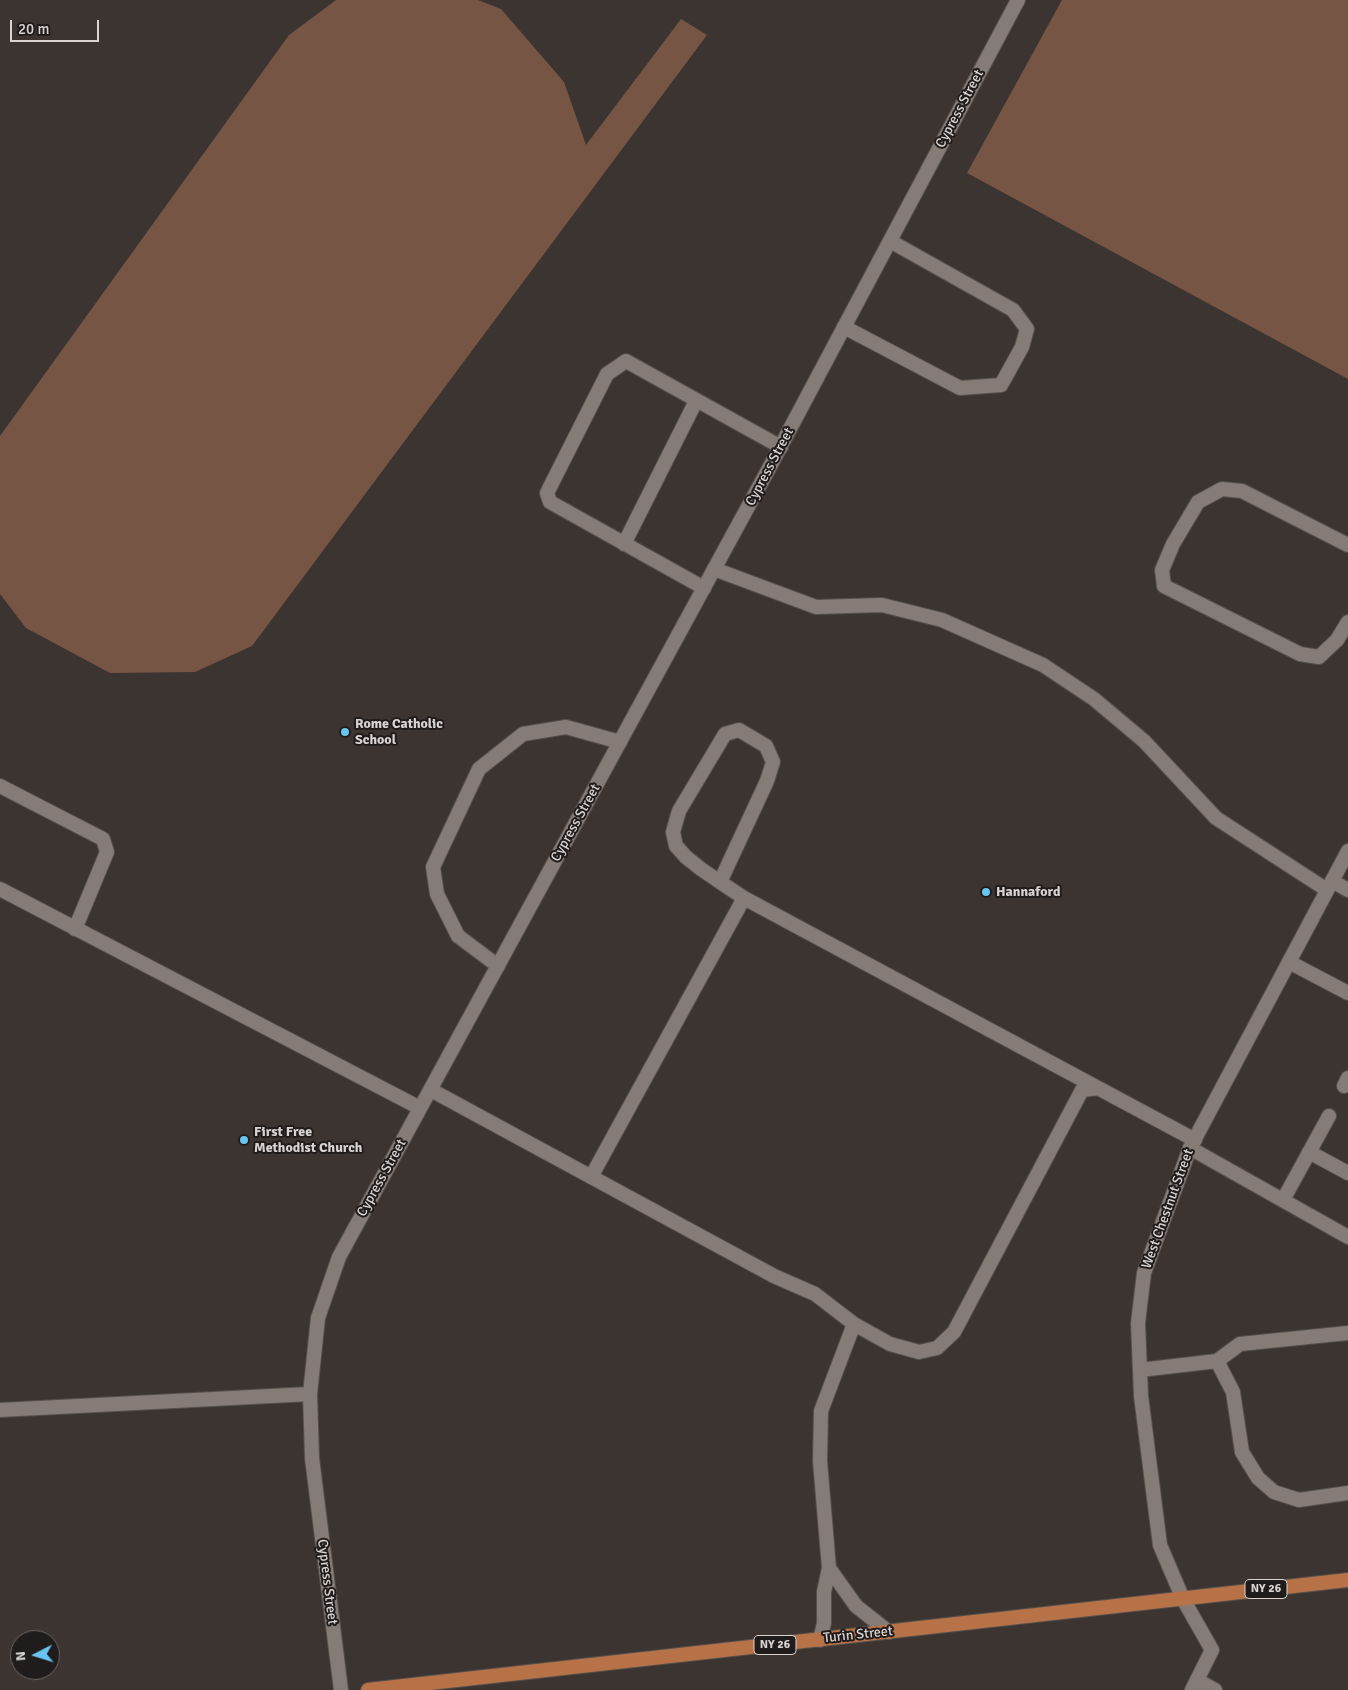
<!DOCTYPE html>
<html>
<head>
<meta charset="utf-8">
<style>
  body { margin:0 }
  #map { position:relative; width:1348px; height:1690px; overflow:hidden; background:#3c3430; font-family:Signika,sans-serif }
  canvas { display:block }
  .north { position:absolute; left:10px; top:1630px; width:50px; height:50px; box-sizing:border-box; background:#201c1b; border:1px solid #6a6664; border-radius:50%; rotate:265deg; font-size:14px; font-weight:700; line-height:20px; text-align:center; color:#d9d4d1 }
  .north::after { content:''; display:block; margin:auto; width:18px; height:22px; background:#68c4f0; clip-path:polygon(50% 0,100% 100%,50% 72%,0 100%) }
  .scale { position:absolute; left:10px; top:20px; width:89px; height:22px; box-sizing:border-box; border:2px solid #d9d4d1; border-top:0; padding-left:6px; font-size:15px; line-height:18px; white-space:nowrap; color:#d9d4d1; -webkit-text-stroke:4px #201c1b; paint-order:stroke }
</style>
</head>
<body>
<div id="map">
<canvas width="1348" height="1690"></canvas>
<div class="north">N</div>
<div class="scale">20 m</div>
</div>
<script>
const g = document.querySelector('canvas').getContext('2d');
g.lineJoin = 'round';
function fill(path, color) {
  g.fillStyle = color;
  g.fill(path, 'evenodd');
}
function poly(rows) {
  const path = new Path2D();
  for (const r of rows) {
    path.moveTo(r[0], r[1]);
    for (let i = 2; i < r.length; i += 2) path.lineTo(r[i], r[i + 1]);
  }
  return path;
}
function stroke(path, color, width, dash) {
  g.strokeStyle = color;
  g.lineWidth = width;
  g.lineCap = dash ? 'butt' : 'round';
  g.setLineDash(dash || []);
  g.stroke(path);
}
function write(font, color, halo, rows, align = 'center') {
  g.font = font + ' Signika,sans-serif';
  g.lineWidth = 4;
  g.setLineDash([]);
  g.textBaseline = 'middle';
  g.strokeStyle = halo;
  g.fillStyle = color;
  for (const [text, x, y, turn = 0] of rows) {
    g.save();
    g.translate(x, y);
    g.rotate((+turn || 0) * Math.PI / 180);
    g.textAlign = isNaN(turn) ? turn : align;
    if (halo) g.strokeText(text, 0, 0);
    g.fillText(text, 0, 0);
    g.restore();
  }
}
fill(poly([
  [336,0,478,0,501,9,564,82,586,145,681,19,707,35,252,646,195,672,110,673,26,628,0,594,0,436,289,35],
  [1062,0,1348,0,1348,379,967,173]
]), '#754');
const service = poly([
  [844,327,960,388,1001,385,1022,347,1027,329,1013,310,890,241],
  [624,544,696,401],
  [1348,545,1242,491,1222,489,1198,502,1173,544,1162,570,1164,586,1300,654,1319,657,1337,640,1348,622],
  [714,569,816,607,882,605,942,620,1043,665,1094,699,1144,741,1216,818,1327,890],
  [704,588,550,502,547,493,607,374,626,361,781,447],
  [0,786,103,839,107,852,75,929],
  [1332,881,1348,890],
  [720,882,767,781,773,762,766,746,739,730,725,734,679,811,673,832,676,846,686,857,701,869,720,882,744,898],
  [0,889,420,1108],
  [1289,962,1348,993],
  [498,966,458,936,437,894,433,867,479,769,523,734,566,727,620,742],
  [1344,1086,1348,1078],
  [431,1090,774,1276,815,1294,854,1324,821,1411,820,1461,829,1568,824,1592,824,1623,820,1640],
  [1190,1148,1348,1237],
  [1309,1152,1348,1173],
  [591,1177,744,898,1098,1088],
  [1283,1200,1329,1116],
  [854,1324,890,1344,919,1352,937,1348,954,1332,1082,1090,1098,1088,1195,1140],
  [1217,1361,1233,1392,1242,1452,1258,1478,1274,1492,1299,1500,1348,1493],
  [1140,1370,1217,1361,1240,1344,1348,1333],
  [0,1410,310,1394],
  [829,1568,856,1606,889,1632],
  [1197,1680,1215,1690]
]);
const minor = poly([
  [1183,1599,1212,1650,1192,1690],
  [341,1690,312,1458,310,1394,318,1318,339,1257,767,472,1018,0]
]);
const tertiary = poly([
  [1183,1599,1160,1545,1141,1396,1138,1323,1144,1273,1190,1148,1348,851]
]);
const primary = poly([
  [368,1690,1348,1580]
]);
stroke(service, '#56504c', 16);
stroke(minor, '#56504c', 16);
stroke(tertiary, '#56504c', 16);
stroke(primary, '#56504c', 16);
stroke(service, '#857c77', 14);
stroke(minor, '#857c77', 14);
stroke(tertiary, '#857c77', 14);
stroke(primary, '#b87248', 14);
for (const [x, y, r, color] of [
  [345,732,5,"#68c4f0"],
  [986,892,5,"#68c4f0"],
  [244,1140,5,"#68c4f0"]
]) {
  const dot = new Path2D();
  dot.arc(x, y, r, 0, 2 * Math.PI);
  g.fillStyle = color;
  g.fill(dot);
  stroke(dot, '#201c1b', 2);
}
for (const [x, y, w] of [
  [1266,1589,42],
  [775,1645,42]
]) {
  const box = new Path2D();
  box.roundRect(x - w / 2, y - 9.5, w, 19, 4);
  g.fillStyle = '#201c1b';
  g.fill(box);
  stroke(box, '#d9d4d1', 1);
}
write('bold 12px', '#d9d4d1', null, [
  ["NY 26",1266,1589],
  ["NY 26",775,1645]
]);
write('14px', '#d9d4d1', '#201c1b', [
  ["Cypress Street",960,109,-62],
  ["Cypress Street",770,467,-62],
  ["Cypress Street",576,823,-61],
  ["Cypress Street",382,1178,-61],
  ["West Chestnut Street",1168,1209,-70],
  ["Cypress Street",327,1582,83],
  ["Turin Street",858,1635,-6]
]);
write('bold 14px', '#d9d4d1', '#201c1b', [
  ["Rome Catholic",355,724],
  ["School",355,740],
  ["Hannaford",996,892],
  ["First Free",254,1132],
  ["Methodist Church",254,1148]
], 'left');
</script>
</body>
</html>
